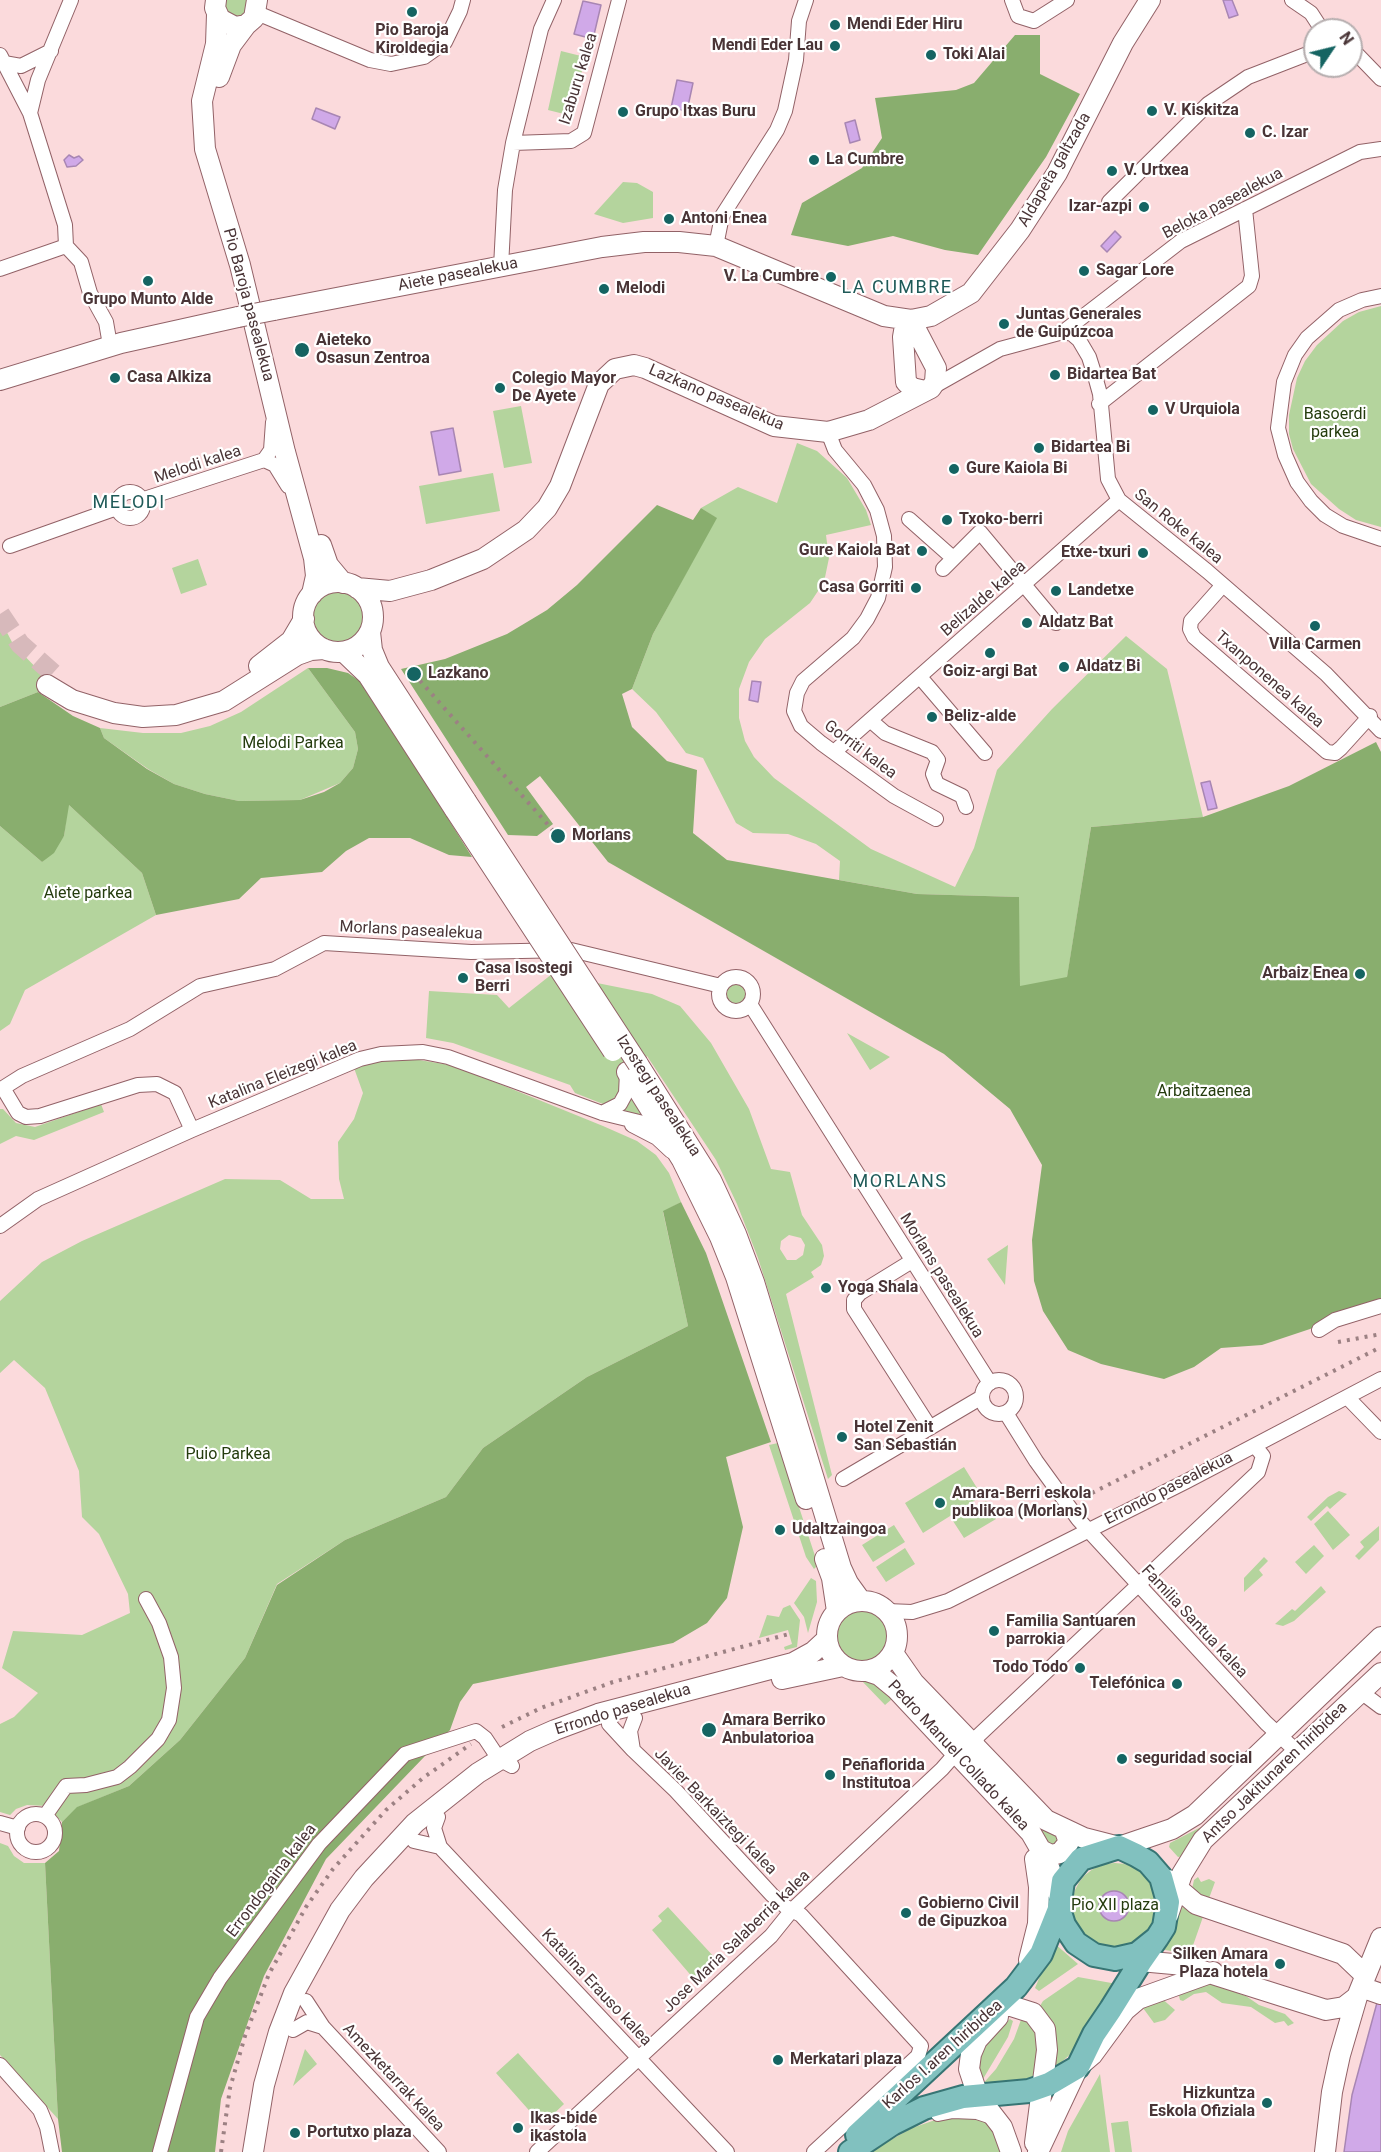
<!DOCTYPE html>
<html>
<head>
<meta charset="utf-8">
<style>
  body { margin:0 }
  #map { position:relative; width:1381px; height:2152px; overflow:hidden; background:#fbdadc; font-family:Roboto,sans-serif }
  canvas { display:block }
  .north { position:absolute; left:1303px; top:18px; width:60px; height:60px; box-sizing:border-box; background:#fff; border:2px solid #b6aeaf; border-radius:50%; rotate:55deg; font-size:16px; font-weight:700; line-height:24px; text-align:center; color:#493436 }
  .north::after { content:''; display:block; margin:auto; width:21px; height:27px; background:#156462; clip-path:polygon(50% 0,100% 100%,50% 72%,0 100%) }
</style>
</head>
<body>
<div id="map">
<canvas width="1381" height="2152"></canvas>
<div class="north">N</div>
</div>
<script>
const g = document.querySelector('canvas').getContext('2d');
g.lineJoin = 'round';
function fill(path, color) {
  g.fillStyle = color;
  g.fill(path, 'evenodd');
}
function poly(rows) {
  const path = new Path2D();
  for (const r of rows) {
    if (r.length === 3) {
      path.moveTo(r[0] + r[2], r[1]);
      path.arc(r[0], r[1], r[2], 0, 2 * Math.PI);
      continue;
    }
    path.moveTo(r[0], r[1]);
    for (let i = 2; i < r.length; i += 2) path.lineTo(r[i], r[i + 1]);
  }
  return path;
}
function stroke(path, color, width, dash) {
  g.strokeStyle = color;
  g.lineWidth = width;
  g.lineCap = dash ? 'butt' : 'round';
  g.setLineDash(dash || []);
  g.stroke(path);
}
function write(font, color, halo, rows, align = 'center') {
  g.font = font + ' Roboto,sans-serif';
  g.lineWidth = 4.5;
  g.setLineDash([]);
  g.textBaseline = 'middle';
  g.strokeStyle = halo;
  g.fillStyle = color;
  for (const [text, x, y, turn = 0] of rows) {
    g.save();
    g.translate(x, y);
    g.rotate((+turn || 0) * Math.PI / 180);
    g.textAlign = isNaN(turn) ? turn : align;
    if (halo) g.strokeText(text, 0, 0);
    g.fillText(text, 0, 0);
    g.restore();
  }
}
fill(poly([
  [225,0,250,0,245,17,232,18,224,8],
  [561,51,585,57,572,116,548,110],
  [623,182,637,183,653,192,653,218,623,223,594,214],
  [1381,306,1381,527,1356,520,1339,509,1311,484,1293,449,1289,434,1289,415,1297,378,1305,361,1317,345,1343,321,1359,312],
  [521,406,532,463,504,468,493,411],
  [797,443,817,451,847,478,866,510,871,525,826,535,829,558,824,582,810,603,765,639,749,662,739,689,739,718,745,741,754,757,774,778,871,849,955,887,974,848,997,770,1052,709,1126,636,1167,669,1203,817,1091,827,1067,978,1020,987,1018,897,917,894,839,880,840,861,816,844,788,834,753,833,736,823,703,758,686,753,656,712,632,689,653,634,716,518,701,508,738,487,777,503],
  [493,473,500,511,426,524,419,486],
  [198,559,207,585,181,594,172,568],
  [338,617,26],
  [0,619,13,644,48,680,38,692,0,707],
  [308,668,355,732,358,749,353,768,340,783,300,800,239,801,205,794,174,784,148,769,104,738,100,728,143,733,181,733,210,726,241,712],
  [68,804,142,873,156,915,25,990,10,1024,0,1031,0,826,42,862,64,836],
  [552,974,652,994,680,1006,711,1043,749,1109,771,1169,790,1172,802,1215,822,1245,824,1256,821,1265,811,1272,814,1277,786,1294,832,1475,828,1479,758,1258,737,1204,716,1160,647,1056,621,1075,620,1092,609,1103,603,1104,575,1093,570,1085,453,1043,426,1038,429,991,497,995,509,1008],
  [789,1235,801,1238,805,1245,803,1255,796,1260,787,1260,780,1249,781,1241],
  [736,994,10],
  [847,1033,890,1057,870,1070],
  [413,1059,450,1065,475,1074,603,1126,637,1141,656,1155,669,1173,681,1202,663,1212,688,1326,587,1377,483,1448,446,1497,345,1540,277,1584,245,1658,180,1740,129,1786,78,1807,62,1822,46,1806,27,1805,16,1809,10,1815,0,1812,0,1724,14,1717,38,1693,2,1668,13,1631,82,1635,130,1613,128,1594,99,1534,82,1517,79,1471,45,1388,14,1360,0,1373,0,1301,42,1262,82,1241,225,1179,280,1180,311,1199,344,1199,339,1179,338,1142,354,1119,363,1093,354,1068,373,1062],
  [632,1095,648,1120,617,1112,627,1105],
  [101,1104,104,1112,34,1140,16,1136,0,1144,0,1109,3,1109,16,1123,35,1127],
  [1008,1245,1005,1285,987,1259],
  [778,1443,818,1565,814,1569,806,1557,769,1445],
  [964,1467,982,1496,923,1533,905,1503],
  [1339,1491,1347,1494,1330,1509,1327,1506,1311,1521,1307,1517,1328,1497],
  [986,1501,996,1519,964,1538,953,1521],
  [1328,1511,1350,1535,1333,1550,1314,1524],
  [894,1525,905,1542,873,1562,862,1545],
  [1379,1526,1379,1540,1359,1560,1355,1556,1364,1547,1360,1542],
  [1314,1545,1324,1556,1306,1574,1295,1562],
  [905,1548,915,1564,886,1582,876,1567],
  [1264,1557,1268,1561,1259,1570,1263,1575,1244,1592,1244,1578],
  [811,1578,816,1581,817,1602,808,1633,804,1617,794,1603],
  [1321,1586,1326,1592,1294,1621,1283,1626,1275,1624,1292,1609,1295,1611],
  [790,1605,800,1620,797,1647,785,1650,784,1647,792,1644,788,1630,759,1638,767,1615,779,1617,783,1608],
  [862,1636,26],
  [860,1679,879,1686,892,1699,885,1705],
  [1029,1813,1063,1841,1064,1845,1048,1845,1044,1834,1026,1815],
  [1203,1826,1206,1826,1184,1856,1178,1857,1169,1847,1170,1843],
  [0,1843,8,1846,14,1856,24,1863,45,1863,58,2119,0,2055],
  [1115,1906,43],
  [1198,1877,1201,1882,1209,1879,1215,1882,1208,1901,1192,1889,1194,1880],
  [668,1907,715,1958,694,1979,652,1930,662,1921,658,1916],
  [1182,1907,1204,1914,1190,1954,1165,1950,1163,1948],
  [1054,1943,1078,1964,1039,1991,1035,1988],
  [1078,1977,1117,1984,1076,2049,1053,2070,1037,2011,1043,2001],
  [1203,1984,1212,1984,1246,1996,1259,2005,1285,2014,1294,2023,1288,2026,1284,2021,1275,2023,1251,2007,1222,2003,1206,1992,1194,1994,1183,2001,1180,2000,1178,1992],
  [1160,1997,1175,2010,1165,2020,1154,2023,1143,2008],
  [1022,2017,1036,2030,1038,2055,1034,2081,980,2087,996,2069,1014,2039],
  [1010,2019,1013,2021,1008,2037,983,2079,977,2080,976,2061,990,2036],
  [305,2049,317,2064,293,2086],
  [518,2053,564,2104,542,2125,496,2073],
  [1100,2074,1110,2152,1061,2152,1068,2131],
  [963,2115,986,2121,993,2127,1005,2152,869,2152,912,2128,941,2118],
  [1128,2121,1132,2152,1115,2152,1111,2123]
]), '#b4d49d');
fill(poly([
  [1015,35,1040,35,1040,74,1080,94,1046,157,978,255,945,250,893,236,848,246,791,235,802,203,862,168,882,138,875,98,956,90,974,83],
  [657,505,693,520,701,508,717,518,653,634,632,689,622,694,632,727,667,761,697,770,693,833,727,860,917,894,1019,897,1020,986,1067,977,1091,827,1203,817,1289,786,1376,742,1381,752,1381,1301,1343,1311,1310,1329,1262,1345,1221,1348,1194,1367,1164,1379,1101,1364,1068,1350,1043,1311,1034,1281,1032,1240,1042,1165,1010,1109,944,1054,608,862,540,776,526,787,553,824,537,836,508,835,401,669,445,659,507,634,547,610,577,585],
  [308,668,327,668,348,673,364,684,472,857,449,855,410,838,369,838,346,851,322,872,261,878,239,899,156,915,142,873,69,805,64,836,54,853,42,862,0,826,0,707,38,692,73,716,100,728,104,738,147,769,174,784,205,794,239,801,300,800,324,792,340,783,353,768,358,749,355,732],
  [681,1202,706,1253,771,1442,726,1457,743,1527,727,1598,707,1623,673,1643,473,1684,460,1702,450,1730,326,1859,264,1976,221,2099,215,2152,62,2152,58,2119,45,1863,59,1851,62,1822,77,1807,129,1786,180,1740,245,1658,277,1585,345,1540,446,1497,483,1448,587,1377,688,1326,663,1211]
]), '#89ae6e');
const water = poly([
  [1223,0,1232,0,1238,15,1229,18,1223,0],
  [583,1,601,5,593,39,574,34,583,1],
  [677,80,693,83,687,111,671,108,677,80],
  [316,108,340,117,335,129,312,119,316,108],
  [855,120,860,140,850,143,845,123,855,120],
  [69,155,74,158,79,156,83,160,76,166,67,167,64,160,69,155],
  [1115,231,1121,237,1107,252,1101,246,1115,231],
  [453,428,461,471,439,475,431,432,453,428],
  [752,681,761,682,758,702,749,700,752,681],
  [1210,781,1217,808,1208,810,1201,783,1210,781],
  [1114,1906,15],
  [1381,1988,1381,2152,1344,2152,1352,2095,1381,1988]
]);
fill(water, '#d0a9e8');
stroke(water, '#a886b3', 1.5);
stroke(poly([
  [0,614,20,644,55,675]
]), '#d7b9bb', 20, [20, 10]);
const street = poly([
  [1012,0,1018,16,1034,21,1067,0],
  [1292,0,1311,13,1322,30],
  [257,13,370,60,391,64,424,57,445,42,460,11,463,0],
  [1351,48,1381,79],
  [0,55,30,113,65,225,66,246,81,262,90,293,106,322,110,345],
  [4,63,21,66,51,51],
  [30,113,38,80,71,0],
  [513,143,571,141,584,133,619,0],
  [1109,202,1208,104,1248,77,1315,51],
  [716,246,722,216,777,130,785,111,796,60,799,21,806,0],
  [501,267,505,190,513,143,541,29,554,0],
  [0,269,66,246],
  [1381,296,1362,300,1339,310,1307,338,1295,355,1284,382,1278,428,1285,455,1297,482,1311,501,1325,515,1343,526,1381,539],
  [1063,332,1181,241,1360,152,1381,149],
  [931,388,1000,349,1063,332,1072,334,1079,340,1089,357,1095,376,1100,394,1108,479,1119,500,1207,571,1326,674,1381,731],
  [1099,404,1249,286,1252,276,1245,209],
  [273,422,271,450,264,460,275,465,288,486],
  [828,432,835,450,864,485,877,510,884,536,885,567,878,598,867,619,853,638,803,681,797,693,794,711,801,726,821,743,894,796,936,819],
  [130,505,13],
  [141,500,264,460],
  [909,519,953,558],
  [10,546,117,508],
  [943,569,980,532,1056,623],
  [1223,585,1191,621,1190,629,1194,637,1327,752,1335,753,1341,748,1370,716],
  [920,677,985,753],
  [870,720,885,733,932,752,938,760,933,774,937,784,962,796,966,807],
  [834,752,1119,500],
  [736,994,17],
  [750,1004,990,1383],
  [602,1113,620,1104,626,1093,627,1072],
  [632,1125,657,1138,671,1151],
  [192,1130,175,1093,157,1084,138,1085,40,1116,26,1117,18,1113,3,1088,22,1076,130,1029,200,986,275,969,324,943,471,952,571,950,721,986],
  [0,1226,38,1199,192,1130,360,1059,381,1054,423,1052,448,1057,602,1113,664,1128],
  [912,1261,860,1293,854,1300,854,1309,929,1426],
  [1319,1330,1335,1320,1381,1306],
  [999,1397,17],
  [1347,1397,1381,1432],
  [1006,1413,1036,1461,1078,1519,1266,1723,1292,1747,1300,1749],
  [843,1479,982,1397],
  [887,1611,912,1612,948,1601,1187,1481,1381,1379],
  [1361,1692,1381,1707],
  [614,1710,609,1724,633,1750,676,1791,772,1895,786,1907,801,1915,921,2046,918,2056,814,2152],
  [633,1750,630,1731,635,1718],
  [978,1751,975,1743,978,1736,1258,1472,1263,1456,1255,1446],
  [36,1833,19],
  [45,1816,66,1786,86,1785,117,1777,130,1767,158,1739,169,1720,174,1688,171,1657,159,1623,146,1599],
  [438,1817,434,1828,440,1847,727,2152],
  [0,1823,18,1828],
  [414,1841,440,1847],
  [306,2001,323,2027,439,2152],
  [293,2030,307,2022,323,2027],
  [0,2065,40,2110,47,2127,52,2152],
  [938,2114,953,2111,977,2112,995,2118],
  [160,2152,197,2017,220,1978,319,1844,405,1754,476,1731,485,1738,499,1759,512,1766],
  [537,2152,771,1936,792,1910,942,1769,956,1753]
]);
const secondary = poly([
  [216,0,215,8,220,19,235,27,246,25,254,18,257,0],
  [217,14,216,44,202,101,205,149,240,265,285,452,314,558,316,576,312,594],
  [219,77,231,45,246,25],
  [274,310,602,247,644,242,679,242,716,246,884,316,911,320,931,316,971,293,1020,230,1057,173,1123,43,1150,0],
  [906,320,903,337,906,382,912,388,925,391],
  [0,380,121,343,238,317],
  [321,545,328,565,343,583],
  [338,617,35],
  [357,588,390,591,431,580,483,559,526,530,547,508,560,486,599,384,615,369,634,365,645,368,774,426,828,432,869,420,931,388,935,382,936,368,911,320],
  [370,632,372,650,379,667,466,801],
  [344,652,368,675,455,810],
  [259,666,291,641,304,619],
  [47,685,72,700,114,713,143,717,176,715,224,701,297,655,311,650,324,649],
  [638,1064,711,1180,736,1234,754,1282,841,1568,848,1583,861,1601],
  [627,1072,682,1160,720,1237,736,1277,806,1499],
  [825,1559,832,1578,837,1611],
  [862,1636,35],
  [893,1653,914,1683,1046,1820,1084,1838,1119,1847,1172,1829,1195,1815,1381,1637],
  [867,1671,879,1675,896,1689,1031,1833,1046,1859,1060,1898],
  [782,1679,843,1666],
  [1041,1850,1051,1855,1060,1853,1069,1842,1065,1831],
  [1168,1880,1196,1904,1343,1954,1365,1975],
  [1168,1915,1182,1874,1203,1840,1381,1673],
  [1029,1960,1038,1924,1039,1887,1035,1859],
  [1129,1960,1184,1965,1326,2010,1344,2007,1357,1997],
  [1361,1987,1381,1994],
  [997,2005,1011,2006,1033,2013,1045,2029,1047,2050,1035,2143],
  [998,2017,977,2040,971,2054,969,2069,978,2096,1002,2127,1011,2152],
  [253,2152,264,2085,279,2032,294,1993,340,1910,364,1878,415,1823,478,1773,530,1741,555,1730,598,1714,793,1663,813,1652,827,1639],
  [1038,2152,1078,2067,1092,2055,1125,2010,1138,1999,1213,1972],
  [1325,2152,1332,2092,1340,2055,1357,1997,1381,1938]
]);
const primary = poly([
  [857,2135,1016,1987,1041,1954,1059,1909],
  [850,2152,892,2124,924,2108,963,2097,1029,2091,1049,2084,1078,2067,1094,2034,1111,2009,1141,1961,1157,1938,1164,1927,1168,1902,1161,1877,1148,1862,1136,1855,1119,1847,1081,1859,1063,1881,1059,1909,1064,1925,1076,1943,1094,1955,1115,1959,1137,1954,1157,1938]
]);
stroke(street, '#926267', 16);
stroke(secondary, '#926267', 22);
stroke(primary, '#377574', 26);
stroke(street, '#fff', 14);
stroke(secondary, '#fff', 20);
stroke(primary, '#81c1bf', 22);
stroke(poly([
  [414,674,558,836],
  [1338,1342,1381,1334],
  [1084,1497,1381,1347],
  [502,1727,541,1708,613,1682,789,1634],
  [221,2152,230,2088,245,2036,269,1974,306,1907,333,1869,386,1810,423,1778,471,1744]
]), '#9c8183', 4, [3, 6]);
const secondaryBridge = poly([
  [238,317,274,310],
  [466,801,638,1064],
  [455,810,613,1051]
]);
stroke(secondaryBridge, '#926267', 22, []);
stroke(secondaryBridge, '#fff', 20);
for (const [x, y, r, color] of [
  [412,12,6,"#156462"],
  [835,25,6,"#156462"],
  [835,46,6,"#156462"],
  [931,55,6,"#156462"],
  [1152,111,6,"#156462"],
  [623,112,6,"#156462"],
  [1250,133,6,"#156462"],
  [814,160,6,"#156462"],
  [1112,171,6,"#156462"],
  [1144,207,6,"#156462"],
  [669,219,6,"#156462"],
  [1084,271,6,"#156462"],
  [831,277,6,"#156462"],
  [148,281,6,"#156462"],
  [604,289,6,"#156462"],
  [1004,324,6,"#156462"],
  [302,350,8,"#156462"],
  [1055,375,6,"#156462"],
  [115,378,6,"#156462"],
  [500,388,6,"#156462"],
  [1153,410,6,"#156462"],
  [1039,448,6,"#156462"],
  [954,469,6,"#156462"],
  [947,520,6,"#156462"],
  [922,551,6,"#156462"],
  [1143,553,6,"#156462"],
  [916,588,6,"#156462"],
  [1056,591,6,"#156462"],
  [1027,623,6,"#156462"],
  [1315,626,6,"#156462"],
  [990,653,6,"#156462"],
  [1064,667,6,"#156462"],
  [414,674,8,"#156462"],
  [932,717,6,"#156462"],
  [558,836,8,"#156462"],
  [1360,974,6,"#156462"],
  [463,978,6,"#156462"],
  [826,1288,6,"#156462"],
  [842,1437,6,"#156462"],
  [940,1503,6,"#156462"],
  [780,1530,6,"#156462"],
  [994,1631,6,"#156462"],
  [1080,1668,6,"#156462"],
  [1177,1684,6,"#156462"],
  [709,1730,8,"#156462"],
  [1122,1759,6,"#156462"],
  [830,1775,6,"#156462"],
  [906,1913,6,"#156462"],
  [1280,1964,6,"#156462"],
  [778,2060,6,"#156462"],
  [1267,2103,6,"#156462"],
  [518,2128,6,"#156462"],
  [295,2133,6,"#156462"]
]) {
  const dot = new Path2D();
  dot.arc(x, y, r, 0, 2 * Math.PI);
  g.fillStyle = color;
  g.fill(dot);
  stroke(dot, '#fff', 2);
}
write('bold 16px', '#493436', '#fff', [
  ["Mendi Eder Hiru",847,25],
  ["Pio Baroja",412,31,"center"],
  ["Kiroldegia",412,49,"center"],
  ["Mendi Eder Lau",823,46,"right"],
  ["Toki Alai",943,55],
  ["V. Kiskitza",1164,111],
  ["Grupo Itxas Buru",635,112],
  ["C. Izar",1262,133],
  ["La Cumbre",826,160],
  ["V. Urtxea",1124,171],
  ["Izar-azpi",1132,207,"right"],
  ["Antoni Enea",681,219],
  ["Sagar Lore",1096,271],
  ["V. La Cumbre",819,277,"right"],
  ["Melodi",616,289],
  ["Grupo Munto Alde",148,300,"center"],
  ["Juntas Generales",1016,315],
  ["de Guipúzcoa",1016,333],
  ["Aieteko",316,341],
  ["Osasun Zentroa",316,359],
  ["Bidartea Bat",1067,375],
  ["Casa Alkiza",127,378],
  ["Colegio Mayor",512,379],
  ["De Ayete",512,397],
  ["V Urquiola",1165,410],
  ["Bidartea Bi",1051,448],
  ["Gure Kaiola Bi",966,469],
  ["Txoko-berri",959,520],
  ["Gure Kaiola Bat",910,551,"right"],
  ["Etxe-txuri",1131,553,"right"],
  ["Casa Gorriti",904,588,"right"],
  ["Landetxe",1068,591],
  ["Aldatz Bat",1039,623],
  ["Villa Carmen",1315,645,"center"],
  ["Aldatz Bi",1076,667],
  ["Goiz-argi Bat",990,672,"center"],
  ["Lazkano",428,674],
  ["Beliz-alde",944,717],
  ["Morlans",572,836],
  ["Casa Isostegi",475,969],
  ["Berri",475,987],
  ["Arbaiz Enea",1348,974,"right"],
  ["Yoga Shala",838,1288],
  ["Hotel Zenit",854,1428],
  ["San Sebastián",854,1446],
  ["Amara-Berri eskola",952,1494],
  ["publikoa (Morlans)",952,1512],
  ["Udaltzaingoa",792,1530],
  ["Familia Santuaren",1006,1622],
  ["parrokia",1006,1640],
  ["Todo Todo",1068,1668,"right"],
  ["Telefónica",1165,1684,"right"],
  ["Amara Berriko",722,1721],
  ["Anbulatorioa",722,1739],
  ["seguridad social",1134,1759],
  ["Peñaflorida",842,1766],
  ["Institutoa",842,1784],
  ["Gobierno Civil",918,1904],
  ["de Gipuzkoa",918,1922],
  ["Silken Amara",1268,1955,"right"],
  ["Plaza hotela",1268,1973,"right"],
  ["Merkatari plaza",790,2060],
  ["Hizkuntza",1255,2094,"right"],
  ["Eskola Ofiziala",1255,2112,"right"],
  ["Ikas-bide",530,2119],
  ["ikastola",530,2137],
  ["Portutxo plaza",307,2133]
], 'left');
write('16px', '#493436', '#fff', [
  ["Izaburu kalea",579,79,-73],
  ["Aldapeta galtzada",1055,170,-60],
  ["Beloka pasealekua",1223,204,-28],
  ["Aiete pasealekua",458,275,-11],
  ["Pio Baroja pasealekua",248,305,75],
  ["Lazkano pasealekua",716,398,23],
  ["Melodi kalea",198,465,-18],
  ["San Roke kalea",1178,527,39],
  ["Belizalde kalea",984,599,-41],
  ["Txanponenea kalea",1269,680,41],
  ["Gorriti kalea",860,750,37],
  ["Morlans pasealekua",411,931,3],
  ["Katalina Eleizegi kalea",283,1075,-22],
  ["Izostegi pasealekua",658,1096,57],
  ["Morlans pasealekua",941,1276,58],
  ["Errondo pasealekua",1169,1489,-27],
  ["Familia Santua kalea",1194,1622,47],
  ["Errondo pasealekua",623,1710,-17],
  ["Pedro Manuel Collado kalea",958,1756,47],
  ["Antso Jakitunaren hiribidea",1275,1773,-44],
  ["Javier Barkaiztegi kalea",715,1812,46],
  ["Errondogaina kalea",272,1881,-53],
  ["Jose Maria Salaberria kalea",737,1942,-44],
  ["Katalina Erauso kalea",596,1988,47],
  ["Karlos I.aren hiribidea",943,2055,-42],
  ["Amezketarrak kalea",393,2078,47]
]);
write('16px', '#253c0e', '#fff', [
  ["Basoerdi",1335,415],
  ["parkea",1335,433],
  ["Melodi Parkea",293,744],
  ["Aiete parkea",88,894],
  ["Arbaitzaenea",1204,1092],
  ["Puio Parkea",228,1455],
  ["Pio XII plaza",1115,1906]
]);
g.letterSpacing = '1.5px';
write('18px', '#1f5a58', '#fff', [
  ["LA CUMBRE",897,288],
  ["MELODI",129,503],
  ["MORLANS",900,1182]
]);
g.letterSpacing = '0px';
</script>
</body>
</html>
